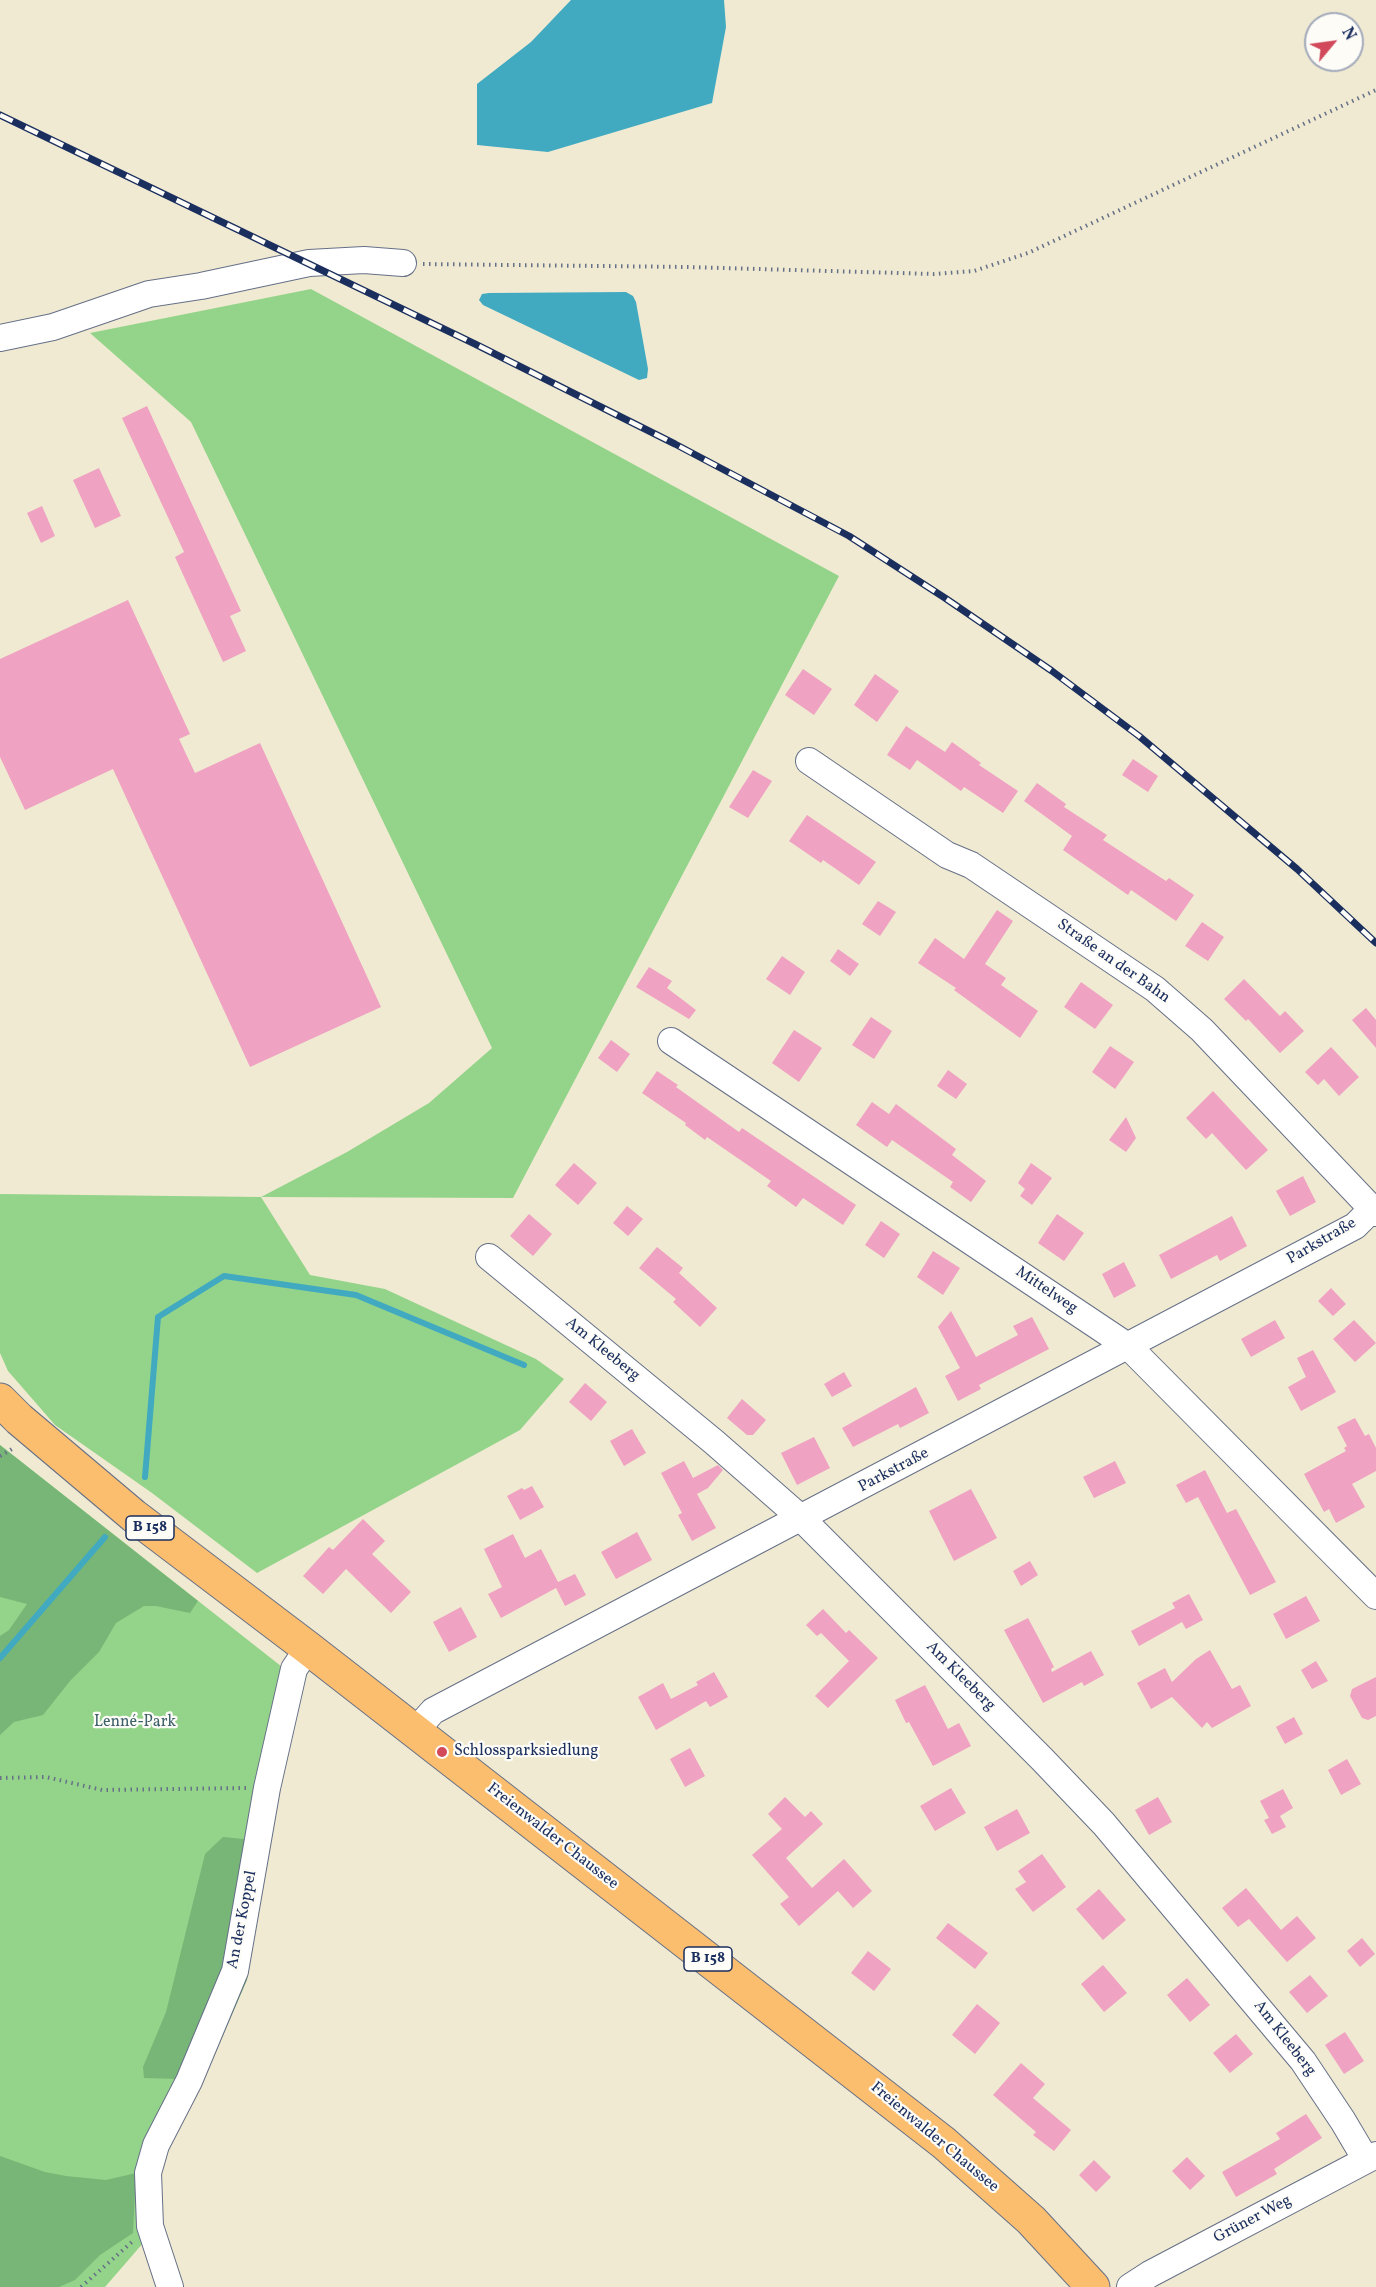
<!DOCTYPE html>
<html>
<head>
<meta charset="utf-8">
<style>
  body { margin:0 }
  #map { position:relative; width:1376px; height:2287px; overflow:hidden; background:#f0ead2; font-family:Vollkorn,serif }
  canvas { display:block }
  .north { position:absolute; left:1304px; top:12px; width:60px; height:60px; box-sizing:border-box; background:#fdfcf7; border:2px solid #a3aaba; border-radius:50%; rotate:61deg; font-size:16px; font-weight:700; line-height:24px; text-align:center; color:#1b2f5e }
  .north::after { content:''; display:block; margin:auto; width:21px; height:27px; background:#d1495b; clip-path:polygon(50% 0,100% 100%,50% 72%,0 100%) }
</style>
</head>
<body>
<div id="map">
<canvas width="1376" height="2287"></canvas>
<div class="north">N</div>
</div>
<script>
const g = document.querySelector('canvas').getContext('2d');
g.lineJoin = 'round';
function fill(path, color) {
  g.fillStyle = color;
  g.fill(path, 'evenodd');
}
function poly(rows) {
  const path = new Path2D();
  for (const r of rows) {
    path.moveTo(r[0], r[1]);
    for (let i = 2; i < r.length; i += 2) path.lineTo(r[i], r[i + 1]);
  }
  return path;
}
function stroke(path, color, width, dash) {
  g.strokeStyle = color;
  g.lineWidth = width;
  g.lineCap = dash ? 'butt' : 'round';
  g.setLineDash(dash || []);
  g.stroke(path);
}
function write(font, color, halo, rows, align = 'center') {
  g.font = font + ' Vollkorn,serif';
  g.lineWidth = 4.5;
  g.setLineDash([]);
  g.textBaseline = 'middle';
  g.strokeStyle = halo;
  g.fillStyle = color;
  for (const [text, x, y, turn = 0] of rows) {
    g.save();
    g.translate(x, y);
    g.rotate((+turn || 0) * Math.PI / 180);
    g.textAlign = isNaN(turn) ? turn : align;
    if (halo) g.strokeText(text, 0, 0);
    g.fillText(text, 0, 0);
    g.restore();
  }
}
fill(poly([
  [311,289,839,576,513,1198,261,1197,310,1275,385,1289,536,1359,564,1379,520,1430,257,1573,152,1493,55,1425,8,1371,0,1353,0,1194,261,1197,347,1152,429,1103,492,1048,191,422,90,333],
  [0,1445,286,1670,202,2011,136,2173,144,2242,105,2287,0,2287]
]), '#94d48a');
fill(poly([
  [0,1445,198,1601,190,1613,156,1606,144,1606,116,1623,99,1652,70,1681,43,1715,14,1722,0,1735,0,1636,9,1630,27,1604,0,1597],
  [223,1837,244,1839,262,1869,247,1980,212,2061,178,2079,144,2078,143,2067,166,2012,205,1854],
  [0,2156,45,2172,66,2176,106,2180,136,2173,133,2233,100,2255,75,2280,59,2287,0,2287]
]), '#77b676');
fill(poly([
  [571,0,724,0,726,27,712,103,548,152,477,145,477,84,531,42],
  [626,292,633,296,636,302,648,369,647,378,639,380,483,305,479,300,482,294,489,293]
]), '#41aac1');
stroke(poly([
  [145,1477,158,1317,224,1276,356,1295,524,1365],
  [0,1658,105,1537]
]), '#41aac1', 6);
fill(poly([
  [147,406,241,611,230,616,246,651,223,662,175,557,184,552,122,418],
  [99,468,121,516,95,528,73,480],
  [42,506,55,536,41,543,27,513],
  [128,600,190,734,179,739,195,773,260,743,381,1007,250,1067,113,769,25,810,0,757,0,659],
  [803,669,832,689,814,715,785,695],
  [875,674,899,691,877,722,854,705],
  [906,726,945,752,952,742,981,763,979,765,1018,791,1003,813,964,787,961,791,917,760,910,770,887,755],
  [1133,759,1158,776,1148,792,1122,775],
  [753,770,772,781,748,818,729,807],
  [1037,783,1066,804,1064,807,1107,835,1103,840,1166,881,1169,878,1194,895,1176,921,1131,890,1128,895,1063,850,1072,836,1024,801],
  [807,815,876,862,859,885,823,860,821,863,789,841],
  [878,901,896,912,880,936,862,924],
  [997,910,1013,921,985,964,1006,978,1001,985,1038,1011,1020,1038,954,990,956,988,918,963,935,938,964,959],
  [1202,922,1224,937,1208,961,1185,946],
  [838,949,859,964,850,976,830,961],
  [782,956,805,972,790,995,766,979],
  [649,967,672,981,667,988,696,1010,689,1019,636,987],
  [1244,979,1280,1016,1285,1011,1304,1031,1280,1053,1248,1019,1246,1021,1224,999],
  [1081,982,1113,1005,1095,1029,1064,1007],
  [1366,1008,1376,1020,1376,1048,1352,1020],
  [871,1017,892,1031,874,1059,852,1045],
  [794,1030,822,1048,799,1082,772,1063],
  [611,1040,630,1054,617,1072,598,1058],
  [1110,1046,1134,1062,1115,1089,1092,1072],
  [1331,1047,1359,1077,1339,1096,1324,1079,1318,1085,1305,1072],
  [948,1070,967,1084,956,1099,937,1086],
  [657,1071,678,1085,676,1087,739,1132,742,1128,856,1205,843,1225,803,1198,796,1207,767,1186,771,1181,707,1137,705,1140,685,1125,686,1123,642,1093],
  [1213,1091,1268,1150,1246,1170,1212,1133,1206,1139,1186,1118],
  [872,1102,889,1114,896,1104,956,1149,952,1155,986,1181,971,1202,950,1187,953,1182,892,1140,887,1147,856,1125],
  [1126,1117,1136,1138,1126,1152,1109,1140],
  [574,1163,597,1183,578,1205,555,1185],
  [1031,1163,1052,1178,1032,1205,1020,1196,1025,1189,1018,1183],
  [1303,1176,1316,1202,1290,1216,1276,1191],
  [627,1206,643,1219,628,1236,613,1223],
  [529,1214,552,1234,533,1256,510,1236],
  [1057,1214,1084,1233,1064,1261,1038,1243],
  [1232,1216,1247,1246,1220,1261,1217,1255,1171,1279,1159,1255],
  [881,1221,900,1234,884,1258,865,1245],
  [657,1247,683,1268,679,1273,717,1308,700,1327,673,1302,676,1299,639,1268],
  [933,1251,960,1268,943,1295,917,1277],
  [1124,1262,1136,1286,1114,1298,1102,1274],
  [1331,1288,1346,1304,1333,1316,1318,1301],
  [951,1311,976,1357,1018,1335,1013,1326,1032,1317,1049,1349,979,1385,981,1389,958,1401,945,1376,960,1368,938,1327],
  [1275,1320,1285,1338,1251,1357,1241,1339],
  [1354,1320,1376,1343,1355,1362,1333,1339],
  [1313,1350,1336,1392,1301,1411,1288,1387,1306,1377,1297,1358],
  [844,1372,852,1386,832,1397,824,1384],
  [585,1383,607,1402,591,1421,569,1402],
  [916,1387,929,1413,900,1428,898,1424,853,1447,842,1428],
  [742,1399,766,1420,753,1435,747,1435,727,1418],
  [1355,1418,1365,1436,1369,1434,1376,1448,1376,1471,1352,1484,1365,1507,1336,1523,1329,1509,1324,1512,1304,1474,1346,1451,1344,1448,1347,1446,1337,1427],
  [632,1429,646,1453,624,1466,610,1441],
  [814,1437,830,1468,797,1485,781,1453],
  [684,1461,693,1478,718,1465,723,1470,708,1488,697,1494,716,1528,692,1541,678,1515,682,1513,661,1473],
  [1115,1461,1126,1483,1094,1498,1083,1477],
  [1205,1470,1227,1513,1236,1509,1276,1582,1250,1595,1198,1497,1186,1503,1176,1485],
  [532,1486,544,1507,520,1520,507,1496,522,1488,524,1490],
  [971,1489,997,1538,954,1561,929,1511],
  [363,1519,385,1541,372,1554,411,1592,391,1613,346,1569,323,1594,303,1576,329,1547,333,1550],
  [637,1532,652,1560,616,1579,601,1552],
  [513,1534,525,1558,541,1549,558,1582,575,1574,586,1595,565,1606,556,1588,501,1618,488,1594,502,1587,484,1549],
  [1030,1561,1038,1575,1021,1586,1013,1571],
  [1189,1594,1203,1620,1186,1629,1182,1622,1139,1646,1131,1631,1175,1608,1172,1603],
  [1306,1596,1320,1621,1286,1639,1273,1614],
  [461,1607,477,1637,449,1652,433,1622],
  [823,1609,846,1633,849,1630,878,1658,828,1708,815,1696,849,1661,821,1633,817,1636,806,1625],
  [1028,1618,1054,1667,1051,1669,1052,1672,1091,1651,1104,1675,1084,1686,1082,1682,1043,1703,1004,1630],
  [1210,1650,1232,1689,1240,1685,1251,1706,1212,1728,1207,1722,1202,1728,1172,1697,1151,1709,1137,1683,1165,1668,1172,1682,1196,1659],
  [1316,1661,1328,1681,1312,1689,1301,1670],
  [714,1672,728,1697,710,1707,706,1701,656,1730,638,1697,663,1683,671,1699,698,1685,696,1682],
  [1376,1677,1376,1716,1368,1720,1362,1718,1350,1696,1352,1689],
  [925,1685,948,1729,959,1723,971,1746,933,1766,909,1722,906,1723,895,1700],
  [1294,1717,1303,1734,1285,1744,1276,1727],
  [690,1748,705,1776,685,1787,670,1759],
  [1347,1759,1361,1784,1341,1795,1328,1770],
  [951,1788,966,1813,935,1831,920,1806],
  [1283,1789,1293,1808,1280,1816,1286,1827,1272,1834,1264,1820,1269,1818,1260,1801],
  [785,1797,805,1817,811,1811,823,1824,786,1858,812,1888,844,1859,872,1891,853,1908,838,1891,799,1926,780,1904,789,1897,752,1855,782,1829,768,1814],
  [1158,1797,1172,1822,1149,1835,1135,1810],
  [1017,1809,1030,1833,997,1851,984,1827],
  [1042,1854,1066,1887,1033,1912,1015,1889,1026,1882,1018,1871],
  [1246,1888,1281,1930,1297,1916,1316,1938,1287,1962,1249,1919,1238,1927,1222,1908],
  [1099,1889,1126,1920,1103,1940,1076,1909],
  [948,1923,988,1953,975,1969,936,1938],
  [1362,1938,1375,1954,1360,1967,1347,1951],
  [868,1951,891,1969,874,1991,851,1973],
  [1103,1965,1127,1993,1104,2012,1081,1984],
  [1310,1975,1328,1996,1307,2013,1289,1992],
  [1187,1978,1210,2005,1190,2022,1167,1995],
  [977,2004,1000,2023,975,2054,952,2035],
  [1345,2032,1364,2061,1344,2074,1325,2045],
  [1236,2034,1253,2054,1230,2073,1213,2053],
  [1021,2063,1045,2084,1033,2098,1071,2130,1054,2151,1033,2135,1036,2132,993,2095],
  [1306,2114,1322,2138,1274,2169,1277,2174,1236,2197,1222,2172,1280,2139,1276,2133],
  [1187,2157,1205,2176,1190,2190,1172,2171],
  [1094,2160,1111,2177,1096,2192,1079,2175]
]), '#efa2c1');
const minor = poly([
  [0,338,53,327,149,294,201,286,309,263,364,260,403,263],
  [809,761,947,855,971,865,1155,989,1202,1030,1376,1213],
  [671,1041,1129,1347,1376,1596],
  [489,1257,714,1442,802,1519,1042,1759,1104,1824,1303,2061,1343,2121,1366,2160],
  [415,1731,433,1711,1355,1226,1372,1209],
  [170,2287,150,2226,148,2173,156,2145,189,2081,235,1971,267,1788,294,1669,308,1648],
  [1130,2287,1150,2274,1376,2155]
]);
const major = poly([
  [0,1400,19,1419,134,1516,308,1648,944,2143,1031,2220,1093,2287]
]);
stroke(minor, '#667087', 28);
stroke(major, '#667087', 35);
stroke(poly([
  [423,264,687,267,934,274,974,271,1028,253,1376,90],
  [0,1456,14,1448],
  [0,1778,46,1777,102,1790,247,1788],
  [81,2287,132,2242]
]), '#667087', 4, [1.5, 4.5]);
stroke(minor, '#fff', 26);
stroke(major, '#fbbd6e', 33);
const rail = poly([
  [0,115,475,344,675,444,849,536,945,598,1052,671,1139,736,1297,869,1376,943]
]);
stroke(rail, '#1b2f5e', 7);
stroke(rail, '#fdfcf7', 4.5, [14]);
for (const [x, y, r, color] of [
  [442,1752,6,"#d1495b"]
]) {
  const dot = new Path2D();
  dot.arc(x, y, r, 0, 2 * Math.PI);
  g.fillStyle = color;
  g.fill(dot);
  stroke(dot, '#fdfcf7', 2);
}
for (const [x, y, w] of [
  [150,1528,48],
  [708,1959,48]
]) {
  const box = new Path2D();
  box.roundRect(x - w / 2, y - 12, w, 24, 4.5);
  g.fillStyle = '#fdfcf7';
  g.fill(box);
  stroke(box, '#1b2f5e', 1.5);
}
write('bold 15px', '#1b2f5e', null, [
  ["B 158",150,1528],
  ["B 158",708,1959]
]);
write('16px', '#1b2f5e', '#fdfcf7', [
  ["Straße an der Bahn",1113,962,35],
  ["Parkstraße",1322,1242,-30],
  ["Mittelweg",1046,1291,34],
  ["Am Kleeberg",602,1350,39],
  ["Parkstraße",894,1471,-28],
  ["Am Kleeberg",960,1677,45],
  ["Freienwalder Chaussee",552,1837,38],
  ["An der Koppel",243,1920,-79],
  ["Am Kleeberg",1284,2039,52],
  ["Freienwalder Chaussee",934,2138,40],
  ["Grüner Weg",1253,2220,-28]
]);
write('16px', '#3f616b', '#fdfcf7', [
  ["Lenné-Park",135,1723]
]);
write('16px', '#1b2f5e', '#fdfcf7', [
  ["Schlossparksiedlung",454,1752]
], 'left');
</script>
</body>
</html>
